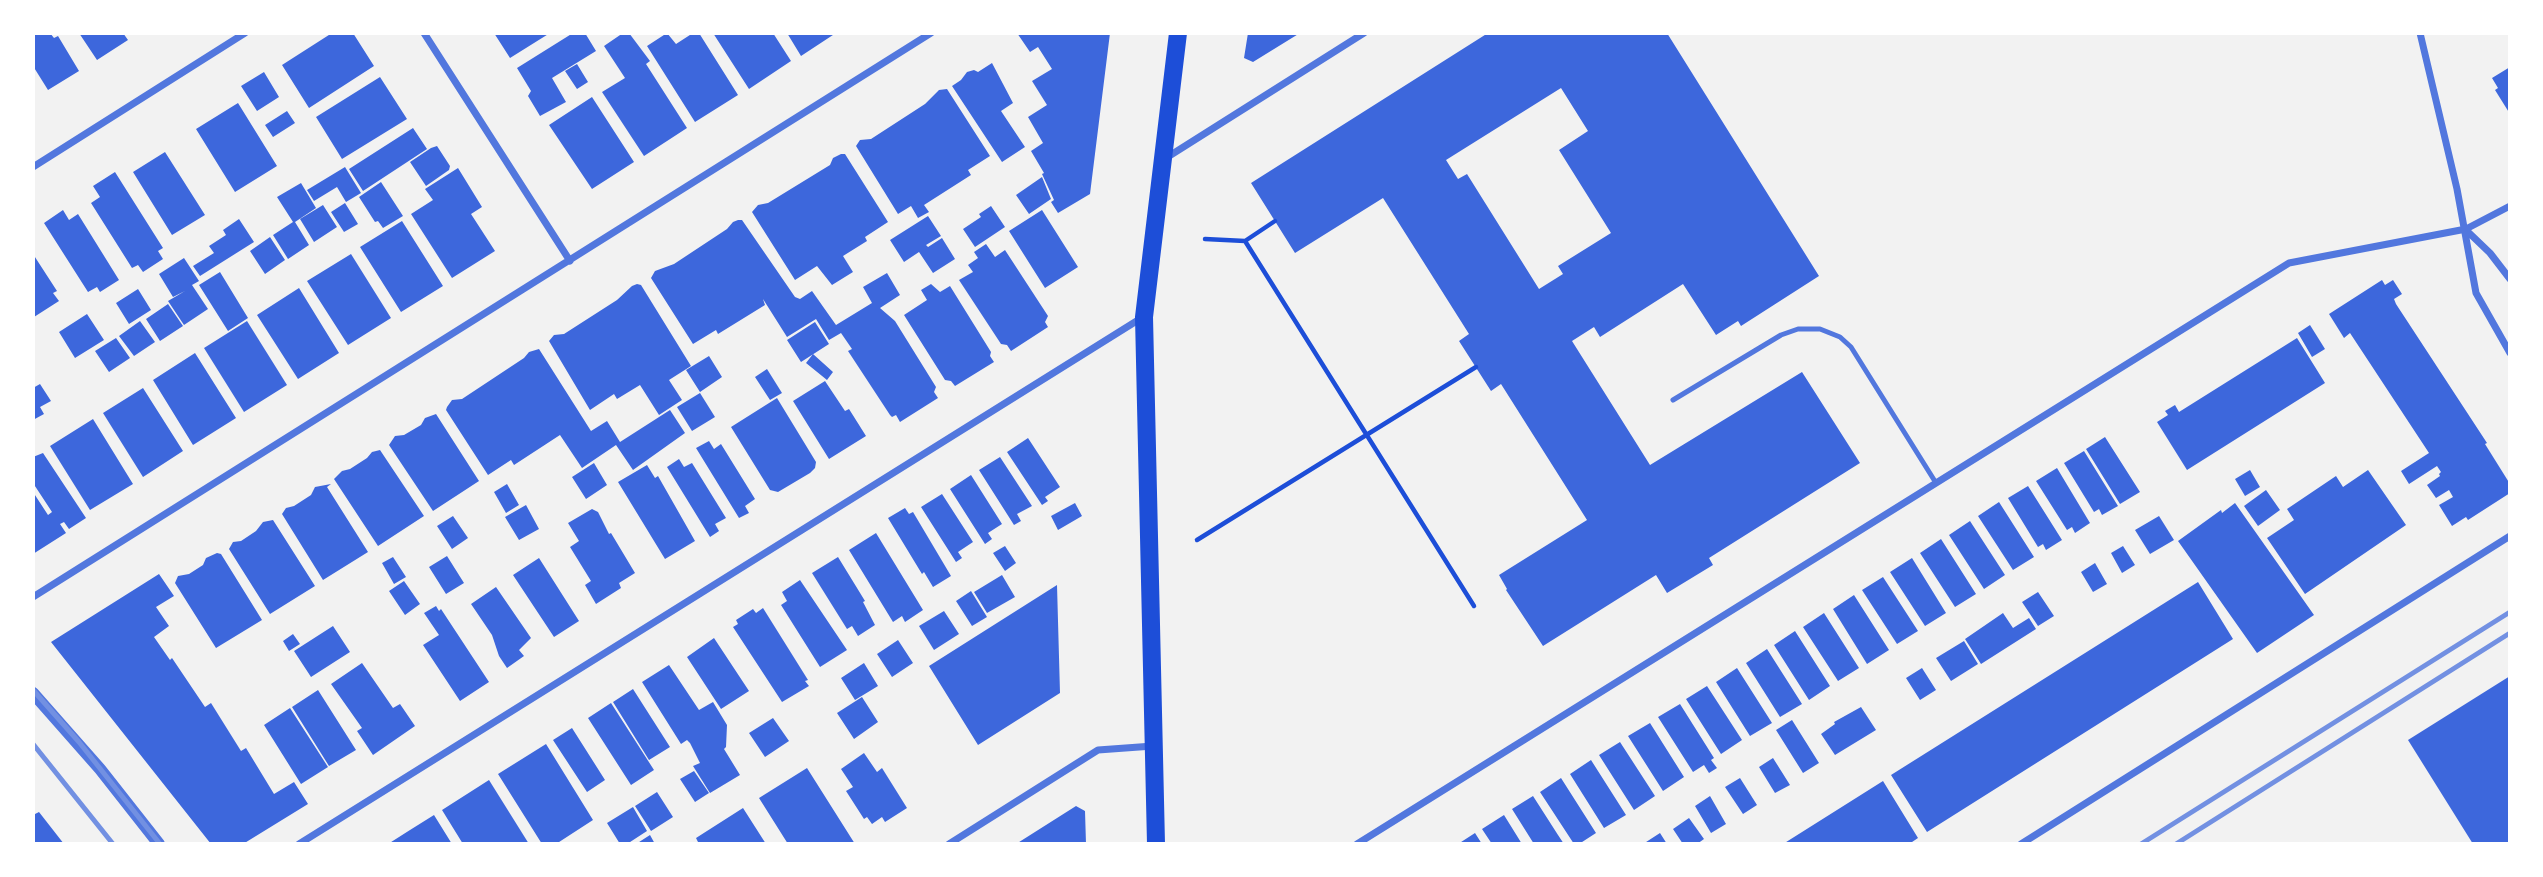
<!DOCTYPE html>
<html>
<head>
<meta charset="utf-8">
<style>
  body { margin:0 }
  #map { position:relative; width:2543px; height:877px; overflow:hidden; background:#f2f2f2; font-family:Lora,serif }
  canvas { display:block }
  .frame { position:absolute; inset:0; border:35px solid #fff; pointer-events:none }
</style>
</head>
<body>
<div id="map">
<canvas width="2543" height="877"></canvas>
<div class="frame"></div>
</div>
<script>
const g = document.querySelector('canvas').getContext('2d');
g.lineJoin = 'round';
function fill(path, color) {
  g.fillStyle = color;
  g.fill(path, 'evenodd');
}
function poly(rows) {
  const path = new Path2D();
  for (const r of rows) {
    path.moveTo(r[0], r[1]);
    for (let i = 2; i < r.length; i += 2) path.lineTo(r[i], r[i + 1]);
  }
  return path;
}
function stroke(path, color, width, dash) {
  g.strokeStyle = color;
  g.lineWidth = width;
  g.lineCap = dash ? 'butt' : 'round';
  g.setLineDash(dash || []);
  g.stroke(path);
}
fill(poly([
  [33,33,50,33,54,38,58,36,79,71,48,90,33,66],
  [79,33,123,33,128,40,97,60],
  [332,33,353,33,374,66,309,108,282,65],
  [494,33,550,33,510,58],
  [573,33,585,33,596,51,552,78,566,102,540,116,528,96,531,91,517,68],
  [623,33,629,33,650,61,646,64,687,128,644,156,602,92,625,78,604,46],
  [667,33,676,44,693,33,699,33,738,95,695,122,647,46],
  [713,33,773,33,791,61,749,89],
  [787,33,836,33,801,56],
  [1017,33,1110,33,1090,194,1058,213,1051,202,1054,200,1042,174,1044,173,1031,151,1043,143,1028,117,1047,105,1032,81,1052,69,1038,47,1030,52],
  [1248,33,1300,33,1253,62,1244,58],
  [1488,33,1667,33,1819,276,1741,326,1738,321,1716,335,1683,284,1600,337,1594,327,1572,341,1650,465,1802,372,1860,463,1709,558,1713,565,1667,593,1656,575,1543,646,1506,590,1507,589,1499,575,1587,520,1501,384,1491,391,1459,341,1469,334,1383,198,1295,253,1251,183],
  [1561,88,1588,131,1559,150,1611,233,1558,266,1563,274,1539,289,1467,174,1458,179,1446,160],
  [992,63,1013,103,1001,111,1025,147,1002,162,952,86,961,80,967,72,974,70,978,72],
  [577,64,588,82,577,89,565,71],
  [2510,67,2510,114,2495,90,2498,88,2492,78],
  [264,72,279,97,257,111,241,86],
  [380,77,407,119,342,159,316,117],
  [947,89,990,156,968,170,971,175,924,205,929,212,918,218,911,206,898,214,856,146,860,140,871,139,925,104,939,90],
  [592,97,634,162,592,189,549,125],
  [238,103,277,166,235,192,196,129],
  [287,111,295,123,273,137,265,125],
  [413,128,427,149,363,191,349,169],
  [437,146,450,166,449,170,426,186,410,162,431,148],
  [165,152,205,215,172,235,133,172],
  [841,154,845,154,888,222,865,237,867,241,843,256,853,272,832,285,817,266,795,280,752,212,758,205,768,203,830,165,833,158],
  [345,167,361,193,346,202,337,187,314,201,307,190],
  [458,168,482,207,471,214,495,251,452,278,411,214,433,200,425,189],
  [115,172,163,248,158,251,163,259,143,272,138,265,132,268,91,203,100,197,93,186],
  [1042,177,1051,199,1029,214,1016,195],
  [381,182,403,216,383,228,378,221,375,222,359,197],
  [301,183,316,208,295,222,309,245,288,259,273,235,293,222,277,197],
  [345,203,358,224,344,232,331,212],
  [323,205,337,227,314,242,300,219],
  [991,206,1005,227,975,247,963,229,981,217,979,214],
  [63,210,69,220,78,214,119,280,100,292,97,287,88,292,44,223],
  [1042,210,1078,267,1045,288,1009,231],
  [928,216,941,236,926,245,928,247,942,238,955,259,933,273,919,252,904,262,890,240],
  [239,219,254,242,200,276,193,266,214,253,209,246,226,235,223,230],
  [738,220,742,220,795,297,800,299,812,291,836,325,872,303,863,287,887,273,900,295,880,308,895,321,936,387,934,392,938,398,900,422,896,415,892,417,890,415,848,351,852,349,841,333,829,340,816,319,787,337,763,299,765,305,718,334,716,330,693,344,651,278,655,271,674,264,727,229,733,222],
  [402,221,443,286,401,312,360,247],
  [270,237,285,260,265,274,250,251],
  [986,244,995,257,1005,250,1048,316,1045,322,1048,327,1011,351,1007,345,1001,344,959,280,973,272,968,265,978,258,974,252],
  [33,254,57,291,53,293,59,301,34,317],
  [351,254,391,318,348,345,307,281],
  [184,258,199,281,192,285,208,309,184,325,168,301,185,291,173,297,159,274],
  [220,272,248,318,228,331,199,285],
  [2382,280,2385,285,2393,280,2402,294,2394,299,2396,304,2487,443,2485,444,2510,484,2510,493,2468,520,2466,517,2452,526,2439,505,2453,497,2449,490,2436,498,2427,485,2440,476,2439,474,2441,472,2437,466,2409,484,2401,471,2429,453,2350,333,2344,338,2329,314],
  [637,284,641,285,691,366,669,380,682,400,659,415,640,385,617,399,614,394,590,410,549,341,554,335,564,334,617,300,632,286],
  [931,284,940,292,950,286,991,352,990,356,994,362,955,386,951,381,945,380,904,315,927,300,921,290],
  [299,288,339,353,298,379,257,315],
  [138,289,151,310,129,324,116,303],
  [168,304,183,326,160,341,146,319],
  [87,314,104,340,75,358,59,332],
  [140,321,155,342,134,356,119,336],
  [247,321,287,385,244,412,204,348],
  [815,322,829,344,801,362,787,340],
  [2310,325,2325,349,2312,357,2298,333],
  [116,338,130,358,109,372,95,351],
  [2297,338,2325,383,2187,470,2157,422,2168,415,2165,411,2175,405,2179,412],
  [539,349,591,431,607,421,620,442,670,410,685,433,633,470,616,445,582,468,560,435,514,465,511,460,488,475,446,410,447,407,452,400,462,399,524,358,529,352],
  [195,353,236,418,193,445,153,380],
  [813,354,833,372,827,380,806,363],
  [709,356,722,377,700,392,686,370],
  [767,369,782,393,770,400,755,377],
  [825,381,845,411,849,409,866,436,829,459,793,401],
  [40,384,51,401,40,407,44,414,33,420,33,388],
  [143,388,183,451,143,477,103,413],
  [700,393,715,417,692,431,677,407],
  [777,398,816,462,815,468,810,473,778,492,770,490,731,427],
  [436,414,479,481,433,511,389,445,395,436,404,435,421,425,425,418],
  [93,419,133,484,90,510,50,446],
  [2105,437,2140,492,2120,504,2086,449],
  [1028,438,1060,487,1045,497,1048,501,1042,505,1007,452],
  [709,441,714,449,721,444,755,499,745,506,749,513,739,518,696,448],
  [380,450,424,516,378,546,334,479,342,471,350,469,367,458,372,452],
  [2084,451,2118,506,2102,515,2099,509,2094,512,2064,463],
  [43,453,86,518,69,529,64,522,60,524,66,533,33,554,33,492,48,515,52,512,33,483,33,457],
  [1000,457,1032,506,1017,514,1021,521,1014,525,979,470],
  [679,459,684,467,692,463,726,518,715,524,719,531,710,537,667,467],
  [594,463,607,485,586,499,572,477],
  [647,465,655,478,658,476,695,541,665,559,618,482],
  [2057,468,2090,523,2075,533,2072,527,2067,530,2036,481],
  [2250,470,2260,487,2245,496,2235,479],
  [2368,470,2406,525,2305,594,2267,538,2294,520,2287,509,2336,476,2343,487],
  [971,475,1002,524,988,533,992,539,985,544,950,489],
  [331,484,327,487,368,552,323,580,282,514,286,508,294,506,311,495,315,487],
  [507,484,519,505,506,513,494,492],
  [2028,486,2062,540,2046,550,2043,544,2038,547,2008,498],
  [2266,490,2280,510,2258,526,2244,506],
  [942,494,973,542,958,552,962,558,956,562,921,507],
  [1999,502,2034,557,2013,570,1978,516],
  [1075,503,1082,516,1058,530,1051,516],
  [2235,503,2314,615,2257,653,2178,541,2221,510,2222,513],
  [526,505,539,529,519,540,505,517],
  [905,508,909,514,913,512,951,576,933,587,924,572,922,574,888,518],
  [592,509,598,512,609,534,611,533,635,573,619,583,621,588,596,604,585,585,591,581,570,547,579,541,568,523],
  [453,516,468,538,452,549,437,526],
  [2159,516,2174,540,2150,554,2135,530],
  [273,520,315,586,270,614,229,549,233,542,241,541,256,531,263,522],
  [1970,521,2005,575,1984,589,1949,535],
  [876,533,923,610,905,622,902,616,893,622,849,550],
  [1941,539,1976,594,1955,607,1920,553],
  [1005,546,1016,563,1005,571,993,553],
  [2123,546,2135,565,2122,573,2111,553],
  [217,553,221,554,262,620,216,648,175,583,178,576,189,574,203,565,206,558],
  [447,556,464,583,446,594,429,567],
  [393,557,406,577,394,584,382,563],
  [838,557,865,601,863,602,875,625,858,636,852,626,847,629,812,573],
  [539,558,579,621,554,637,513,575],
  [1912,558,1946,613,1925,626,1890,572],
  [2095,563,2107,584,2093,592,2081,572],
  [159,574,174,596,156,607,169,626,154,637,170,660,172,658,205,707,211,703,241,751,246,748,274,794,294,782,308,804,243,844,211,844,51,642],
  [1002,575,1015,597,987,613,974,592],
  [1883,577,1918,631,1897,644,1862,590],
  [800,580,847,650,820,667,781,605,787,601,782,592],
  [404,581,420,604,405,615,389,591],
  [2198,582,2233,639,1927,832,1891,775],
  [1057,585,1060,693,978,745,929,666],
  [496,587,531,638,519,650,524,656,507,668,499,656,492,635,471,604],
  [971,591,987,617,972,626,956,601],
  [2038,592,2054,616,2038,626,2022,602],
  [1854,595,1889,650,1867,664,1833,609],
  [436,606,439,611,441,609,489,682,460,701,423,645,439,635,424,613],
  [763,608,808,680,805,681,809,686,782,702,733,627,738,624,736,620,753,609,756,613],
  [944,611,959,634,934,650,919,626],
  [1824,613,1859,668,1838,681,1803,627],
  [2003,613,2013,628,2029,618,2036,629,1981,664,1965,639],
  [333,626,350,652,311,677,294,651],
  [1795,631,1830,686,1809,700,1774,645],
  [293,634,300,644,289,651,283,641],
  [714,638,749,691,721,709,687,657],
  [898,640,913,663,892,677,877,654],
  [1964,641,1978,664,1951,681,1936,658],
  [1767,649,1802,704,1780,717,1746,663],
  [362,663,393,708,400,704,415,726,373,755,357,731,362,728,331,684],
  [864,663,878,686,855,700,841,678],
  [669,665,699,710,713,702,727,725,726,747,724,749,740,775,710,793,693,766,700,763,690,743,687,740,681,744,642,682],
  [1737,668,1772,723,1750,736,1716,682],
  [1922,668,1936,690,1920,700,1906,678],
  [2510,676,2510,844,2473,844,2408,740],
  [1707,686,1742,740,1721,754,1686,699],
  [633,689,670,747,649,760,613,702],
  [318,690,356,750,329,766,292,707],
  [862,697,878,722,854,739,837,713],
  [611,703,654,770,631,785,588,718],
  [1680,704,1714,758,1711,760,1717,768,1709,773,1704,765,1693,772,1658,717],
  [1861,707,1876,730,1835,755,1821,734,1835,724,1834,722],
  [290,708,328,767,301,784,264,725],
  [773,718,789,741,765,757,749,733],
  [1792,720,1819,763,1803,773,1776,730],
  [1650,723,1684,777,1663,791,1628,736],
  [572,728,605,780,587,792,553,740],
  [1620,742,1655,796,1634,810,1599,755],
  [546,744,593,820,556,844,542,844,498,774],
  [864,753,877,772,882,768,907,808,885,822,882,817,872,824,867,817,864,819,846,791,853,787,841,769],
  [1773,758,1790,785,1775,793,1759,767],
  [1591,760,1626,815,1604,828,1570,774],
  [807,768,855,844,788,844,759,798],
  [694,771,709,793,695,802,680,779],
  [1561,778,1596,833,1579,844,1574,844,1540,792],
  [1740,778,1757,805,1743,814,1725,787],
  [489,780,529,844,463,844,442,810],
  [1883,781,1918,838,1909,844,1783,844],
  [657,792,673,817,651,831,635,806],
  [1533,796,1558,835,1564,844,1534,844,1512,809],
  [1710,796,1726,824,1711,833,1695,806],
  [1076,806,1085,811,1086,844,1016,844],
  [633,807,647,831,627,844,620,844,607,823],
  [743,808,766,844,699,844,696,838],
  [39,812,64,844,33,844,33,815],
  [434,815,452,844,388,844,410,830],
  [1504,815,1522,844,1492,844,1482,829],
  [1689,818,1704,839,1697,844,1683,844,1673,829],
  [1475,833,1482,844,1458,844],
  [1660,833,1667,844,1643,844],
  [650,835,655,844,636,844]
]), '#3d67dc');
stroke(poly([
  [1205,239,1245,241,1474,606],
  [1245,241,1275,221],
  [1197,540,1476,367]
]), '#1d4ed8', 4.5);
stroke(poly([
  [1673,400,1781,335,1798,329,1820,329,1840,337,1851,347,1936,483]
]), '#5277de', 5);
stroke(poly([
  [424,33,570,261],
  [2420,33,2457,189,2476,293,2510,353],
  [1166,158,1364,33],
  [33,167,245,33],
  [2466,230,2490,253,2510,279],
  [33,597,931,33],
  [299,844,1143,317],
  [949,844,1098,750,1153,746],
  [1357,844,2289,263,2466,229,2510,206],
  [2021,844,2510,536]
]), '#5277de', 7);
stroke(poly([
  [33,693,100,769,159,844]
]), '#5277de', 12);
stroke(poly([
  [1156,844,1144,317,1178,33]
]), '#1d4ed8', 18);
stroke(poly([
  [33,690,79,742,160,844],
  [33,744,113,844],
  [2141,844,2510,612],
  [2176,844,2510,633]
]), '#7290e2', 5);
</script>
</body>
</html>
